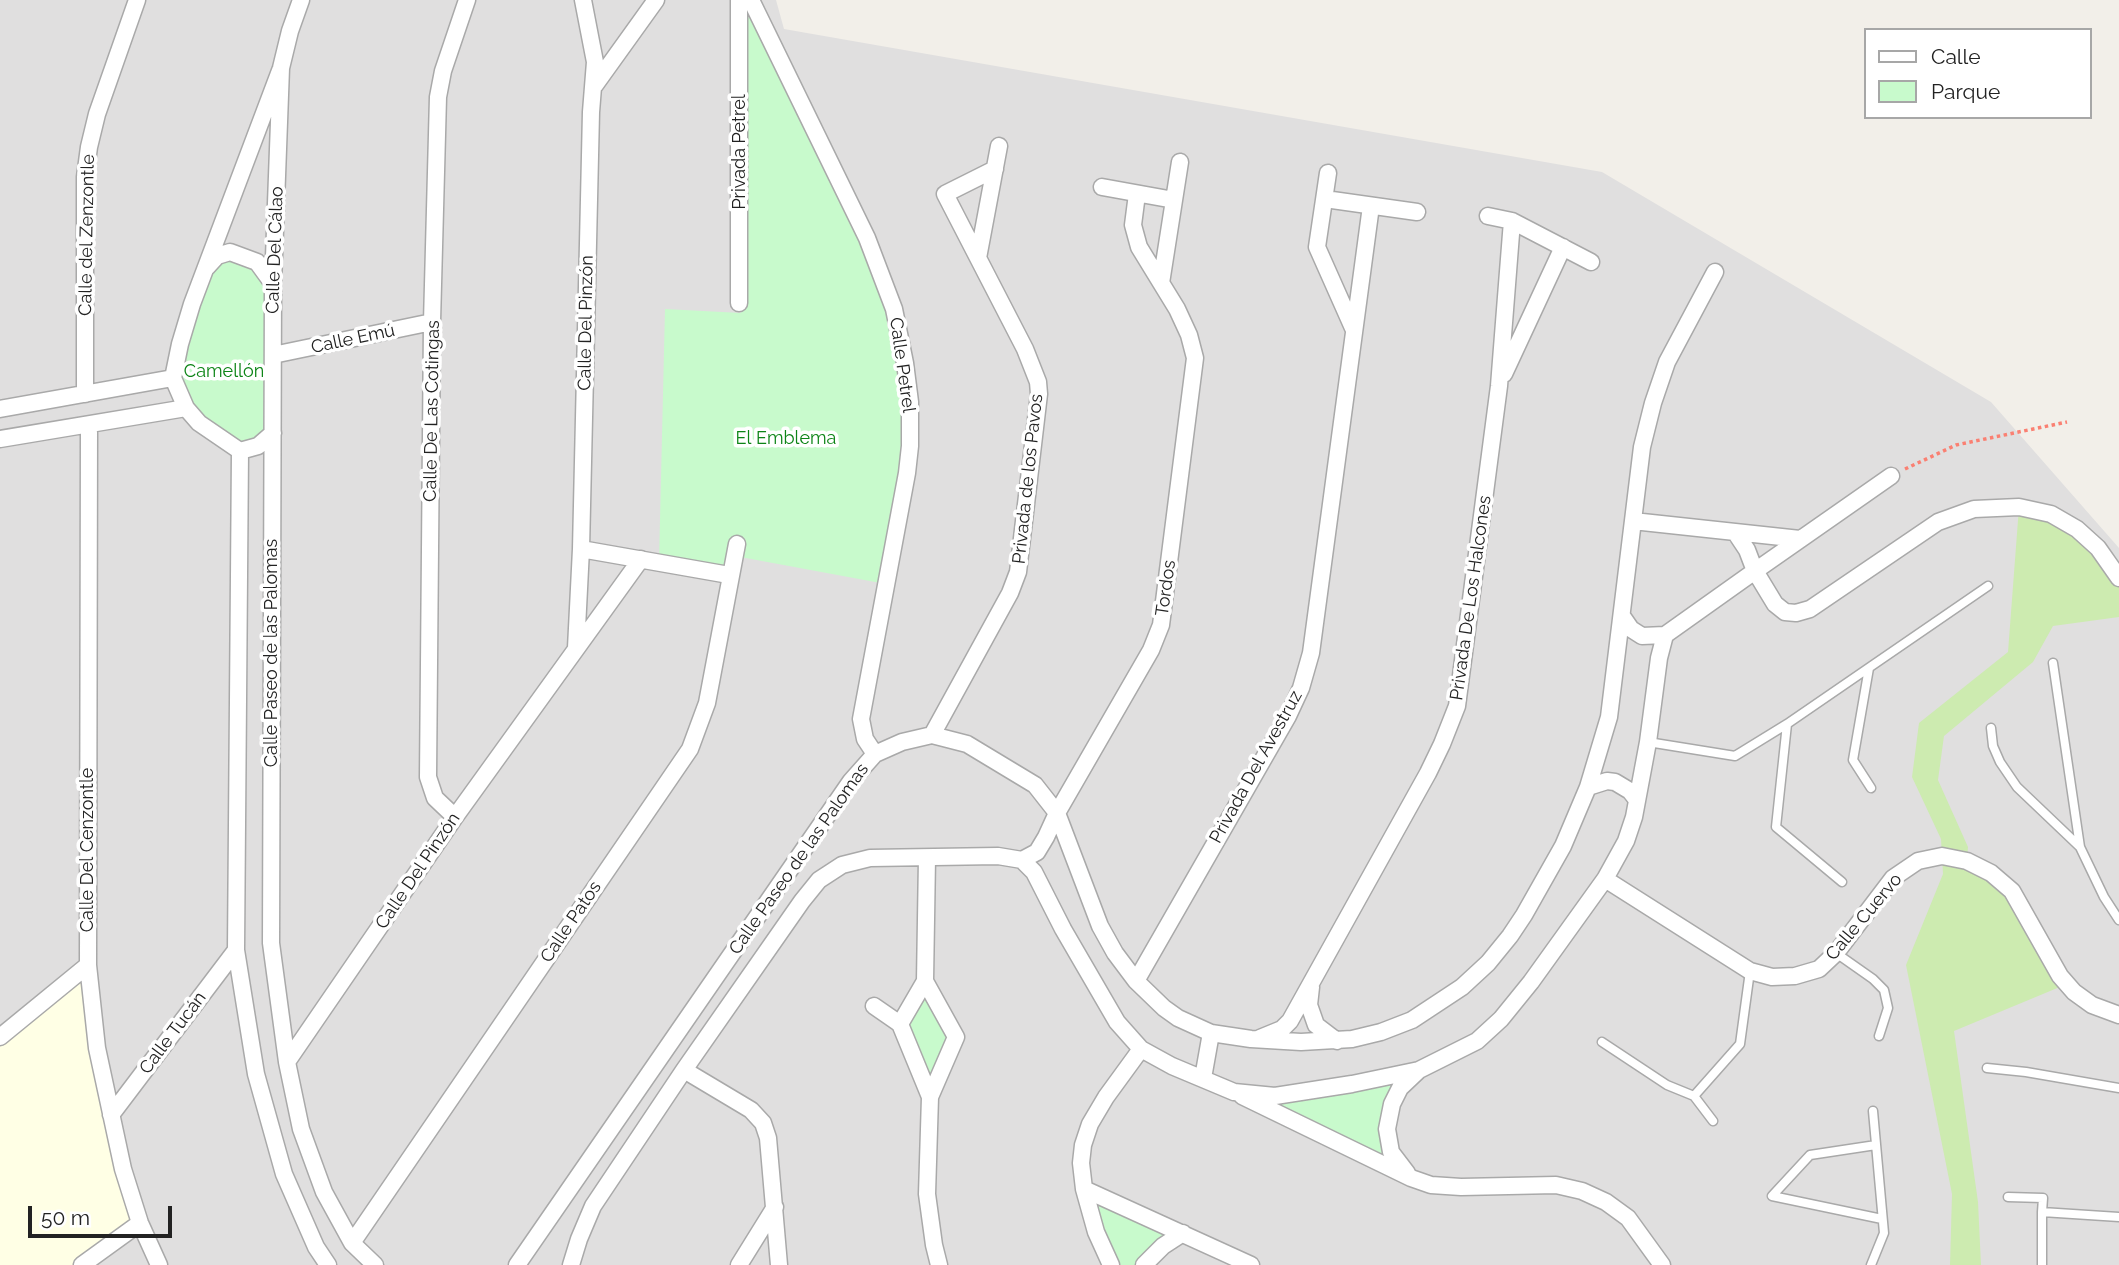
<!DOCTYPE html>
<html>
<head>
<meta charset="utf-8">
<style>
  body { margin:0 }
  #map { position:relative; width:2119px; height:1265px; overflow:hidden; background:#f2efe9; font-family:Raleway,sans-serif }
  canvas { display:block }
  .legend { position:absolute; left:1864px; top:28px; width:228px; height:91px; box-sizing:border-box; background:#fff; border:2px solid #a7a7a7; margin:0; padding:9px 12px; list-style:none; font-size:21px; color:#222 }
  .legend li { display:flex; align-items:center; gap:14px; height:35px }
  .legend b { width:35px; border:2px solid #a7a7a7 }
  .scale { position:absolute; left:28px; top:1206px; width:144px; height:32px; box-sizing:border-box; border:4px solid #222; border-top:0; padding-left:9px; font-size:21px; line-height:24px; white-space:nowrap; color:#222; -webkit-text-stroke:5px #fff; paint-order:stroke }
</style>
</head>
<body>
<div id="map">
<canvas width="2119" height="1265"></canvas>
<ul class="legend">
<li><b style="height:9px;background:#fff"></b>Calle</li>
<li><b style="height:19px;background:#c8facc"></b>Parque</li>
</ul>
<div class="scale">50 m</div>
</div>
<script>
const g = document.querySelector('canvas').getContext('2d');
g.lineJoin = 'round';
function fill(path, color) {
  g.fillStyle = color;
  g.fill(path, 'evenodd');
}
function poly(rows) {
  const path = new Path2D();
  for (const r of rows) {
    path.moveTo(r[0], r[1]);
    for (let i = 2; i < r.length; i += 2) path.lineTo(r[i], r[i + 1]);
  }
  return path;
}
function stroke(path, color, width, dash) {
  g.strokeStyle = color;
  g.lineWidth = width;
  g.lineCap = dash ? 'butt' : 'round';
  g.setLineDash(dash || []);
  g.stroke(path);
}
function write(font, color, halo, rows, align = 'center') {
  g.font = font + ' Raleway,sans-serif';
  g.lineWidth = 7;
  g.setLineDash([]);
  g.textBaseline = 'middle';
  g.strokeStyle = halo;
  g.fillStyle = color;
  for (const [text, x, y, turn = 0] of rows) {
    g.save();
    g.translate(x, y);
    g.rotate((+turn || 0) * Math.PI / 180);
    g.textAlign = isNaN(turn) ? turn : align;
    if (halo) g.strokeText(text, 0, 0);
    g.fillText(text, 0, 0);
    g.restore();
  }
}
fill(poly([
  [0,0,776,0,784,29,1602,172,1991,402,2119,548,2119,1265,0,1265]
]), '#e0dfdf');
fill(poly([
  [88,965,140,1223,82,1265,0,1265,0,1037]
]), '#ffffe5');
fill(poly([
  [2019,507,2051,514,2119,578,2119,617,2053,626,2033,662,1944,736,1938,780,1968,847,1967,861,1991,873,2067,984,1954,1031,1978,1202,1981,1265,1950,1265,1952,1194,1906,965,1943,874,1941,839,1912,777,1919,723,2008,652]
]), '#cdebb0');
fill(poly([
  [751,0,894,309,910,402,886,584,735,556,729,575,659,562,665,309,741,313,739,303,741,16],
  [230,252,273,284,273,433,240,451,199,423,173,378,207,267],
  [925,981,956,1037,930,1097,900,1024],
  [1419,1070,1400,1088,1387,1129,1411,1178,1234,1092,1275,1096],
  [1084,1189,1183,1233,1144,1265,1111,1265]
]), '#c8facc');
const lane = poly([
  [2053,663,2080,847,2104,897,2119,920],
  [1869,668,1853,760,1871,788],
  [1787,724,1776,827,1842,882],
  [1991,728,1993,746,2000,762,2017,787,2080,847],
  [1648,742,1735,756,1787,724,1988,586],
  [1836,953,1873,979,1884,990,1888,1008,1879,1036],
  [1602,1042,1667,1085,1694,1096],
  [1987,1068,2026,1072,2119,1088],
  [1713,1121,1694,1096,1740,1044,1750,971],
  [1876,1145,1810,1155,1772,1196,1882,1219],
  [2008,1197,2043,1198,2042,1212,2119,1217],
  [1871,1265,1884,1233,1873,1111],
  [2042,1265,2042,1212]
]);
const street = poly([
  [739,0,739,303],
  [751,0,867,238,894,309,905,363,910,402,910,446,907,473,861,719,865,739,875,754],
  [281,68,273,284,271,943,287,1062,301,1129,324,1192,352,1243,375,1265],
  [595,85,656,0],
  [1328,173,1317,247,1353,328],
  [1102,187,1174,200],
  [1325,199,1417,212],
  [1488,216,1512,221,1591,262],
  [978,258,999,146],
  [207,267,217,256,230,252,257,262,273,284],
  [1161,283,1180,162],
  [273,355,432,322],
  [1504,374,1563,247],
  [173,378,180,344,192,304,281,68,290,31,301,0],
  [173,378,186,408,199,423,240,451,258,446,273,433],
  [85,394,85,177,89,147,97,114,137,0],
  [0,409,173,378],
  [89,425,88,965,97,1048,123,1169,140,1223,159,1265],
  [0,439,186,408],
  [240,451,236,950,256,1074,284,1174,316,1247,328,1265],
  [1891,476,1755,571,1775,604,1785,612,1796,613,1810,609,1938,522,1974,509,2019,507,2051,514,2077,529,2098,548,2119,578],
  [1633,521,1800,539],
  [581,549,729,575],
  [1622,616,1631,629,1642,636,1665,635],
  [576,648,581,549,591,112,595,62,583,0],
  [932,735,1010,593,1018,572,1039,394,1038,382,1025,349,945,194,995,169],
  [1588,787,1607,781,1615,782,1630,791,1637,800],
  [455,817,435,798,428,777,432,322,438,97,443,71,467,0],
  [927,858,925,981,900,1024,930,1097],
  [1022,860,1037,852,1046,837,1057,813,1151,650,1161,625,1195,358,1189,335,1177,309,1139,247,1133,225,1137,194],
  [1605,879,1750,971,1772,977,1795,976,1819,969,1836,953,1893,878,1918,861,1942,856,1967,861,1991,873,2012,891,2060,976,2074,992,2092,1005,2119,1015],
  [925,981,956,1037,930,1097,927,1194,934,1245,939,1265],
  [1136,981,1288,716,1301,688,1311,653,1371,206],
  [1311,987,1309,1005,1316,1025,1337,1041],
  [874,1006,900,1024],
  [0,1037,88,965],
  [1260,1038,1282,1029,1290,1021,1428,773,1442,744,1457,706,1499,386,1512,221],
  [287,1062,455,817,641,559],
  [684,1070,751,1110,763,1123,768,1138,779,1265],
  [1203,1078,1211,1033],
  [1242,1096,1411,1178,1431,1185,1461,1187,1556,1185,1582,1191,1606,1202,1628,1218,1662,1265],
  [111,1115,236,950],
  [1407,1173,1391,1152,1387,1129,1392,1104,1400,1088,1419,1070],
  [1084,1189,1251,1265],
  [352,1243,690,749,707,703,737,544],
  [82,1265,140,1223],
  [517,1265,851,781,875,754,902,742,932,735,967,744,1035,785,1057,813,1100,926,1115,953,1136,981,1164,1008,1178,1018,1211,1033,1251,1039,1301,1042,1352,1039,1381,1032,1412,1020,1462,987,1488,963,1510,936,1524,915,1563,846,1588,787,1609,717,1642,447,1653,403,1667,362,1715,272],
  [571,1265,579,1239,593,1206,684,1070,802,901,819,880,842,865,870,858,998,856,1022,860,1034,872,1063,929,1117,1022,1141,1049,1172,1066,1234,1092,1275,1096,1352,1084,1419,1070,1477,1041,1501,1019,1531,982,1605,879,1626,841,1634,817,1648,742,1659,658,1665,635,1755,571,1747,550,1735,532],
  [739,1265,775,1207],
  [1111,1265,1096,1232,1084,1189,1081,1163,1083,1145,1090,1124,1106,1097,1141,1049],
  [1144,1265,1163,1246,1183,1233]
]);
stroke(lane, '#a9a9a9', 11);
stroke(street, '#a9a9a9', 19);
stroke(poly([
  [1905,469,1956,445,2067,422]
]), '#fa8072', 3.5, [3.5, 3.5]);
stroke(lane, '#fff', 8);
stroke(street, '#fff', 16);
write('18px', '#222', '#fff', [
  ["Privada Petrel",740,152,-90],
  ["Calle del Zenzontle",87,235,-89],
  ["Calle Del Cálao",275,250,-88],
  ["Calle Del Pinzón",586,323,-89],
  ["Calle Emú",353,339,-12],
  ["Calle Petrel",902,365,82],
  ["Calle De Las Cotingas",432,411,-89],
  ["Privada de los Pavos",1028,479,-84],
  ["Tordos",1166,588,-82],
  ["Privada De Los Halcones",1471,598,-82],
  ["Calle Paseo de las Palomas",272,653,-90],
  ["Privada Del Avestruz",1256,767,-61],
  ["Calle Del Cenzontle",88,850,-90],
  ["Calle Paseo de las Palomas",799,859,-55],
  ["Calle Del Pinzón",418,871,-56],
  ["Calle Cuervo",1864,917,-50],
  ["Calle Patos",571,922,-56],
  ["Calle Tucán",173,1033,-53]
]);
write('18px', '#0c8416', '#fff', [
  ["Camellón",224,372],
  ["El Emblema",786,439]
]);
</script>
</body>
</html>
